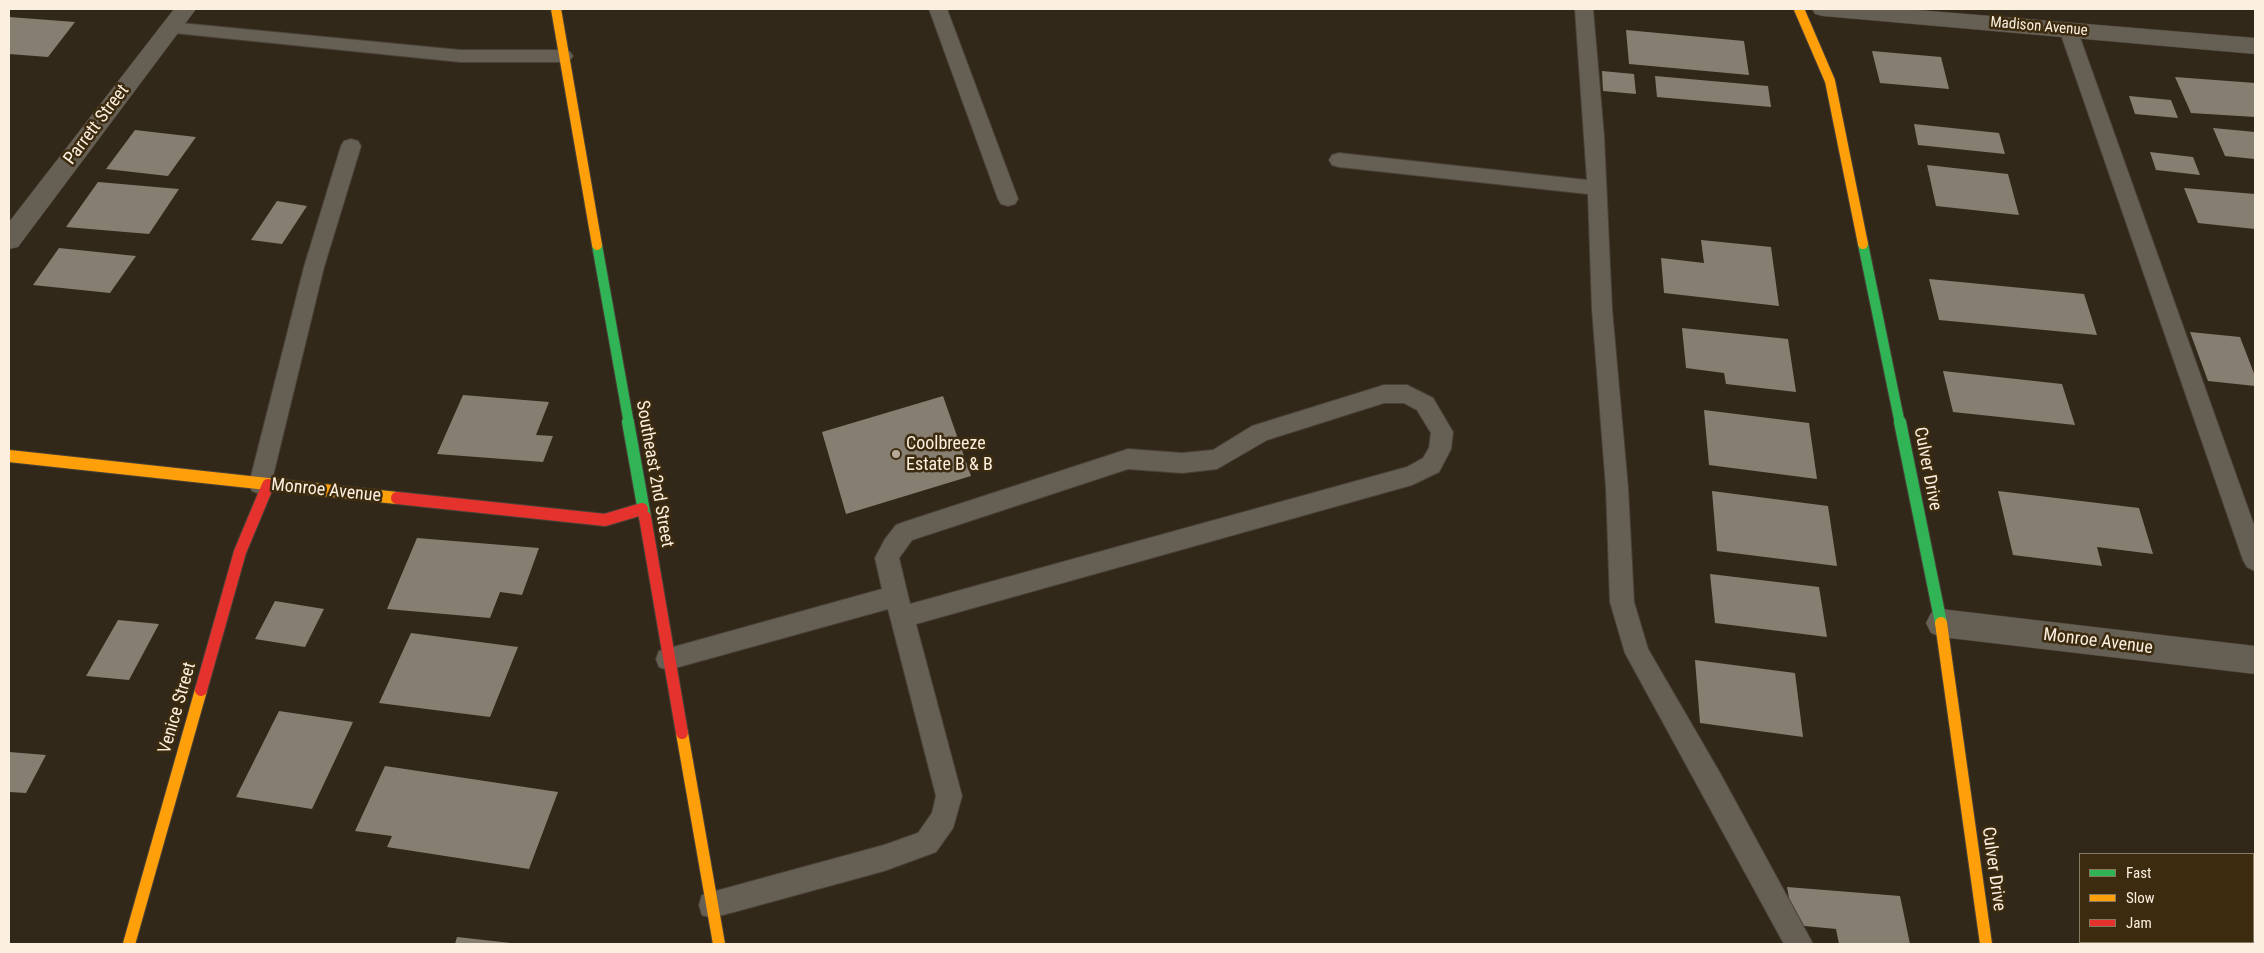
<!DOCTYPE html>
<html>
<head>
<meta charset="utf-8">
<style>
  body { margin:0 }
  #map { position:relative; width:2264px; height:953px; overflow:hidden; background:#32281a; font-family:"Roboto Condensed",sans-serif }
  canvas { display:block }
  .frame { position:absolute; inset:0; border:10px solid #fbefe0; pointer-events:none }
  .legend { position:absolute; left:2079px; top:853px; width:175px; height:90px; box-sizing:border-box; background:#3c2b0f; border:1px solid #887963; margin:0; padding:6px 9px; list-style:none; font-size:15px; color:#fbefe0 }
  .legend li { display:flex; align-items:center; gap:10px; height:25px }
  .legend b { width:25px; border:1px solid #887963 }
</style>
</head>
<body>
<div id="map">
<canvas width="2264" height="953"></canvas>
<div class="frame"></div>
<ul class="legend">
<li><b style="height:6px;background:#30b455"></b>Fast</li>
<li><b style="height:6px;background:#ff9f0a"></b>Slow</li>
<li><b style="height:6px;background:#e5322d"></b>Jam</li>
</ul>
</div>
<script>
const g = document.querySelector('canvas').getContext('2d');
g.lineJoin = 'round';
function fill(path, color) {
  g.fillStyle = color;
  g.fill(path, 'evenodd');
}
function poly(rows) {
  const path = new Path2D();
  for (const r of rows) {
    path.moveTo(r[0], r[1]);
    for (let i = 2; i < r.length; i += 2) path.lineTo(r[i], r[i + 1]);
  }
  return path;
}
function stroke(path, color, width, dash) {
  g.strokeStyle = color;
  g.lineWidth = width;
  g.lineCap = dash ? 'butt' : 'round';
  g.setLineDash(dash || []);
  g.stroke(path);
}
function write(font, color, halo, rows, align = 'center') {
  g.font = font + ' "Roboto Condensed",sans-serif';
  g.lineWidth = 5;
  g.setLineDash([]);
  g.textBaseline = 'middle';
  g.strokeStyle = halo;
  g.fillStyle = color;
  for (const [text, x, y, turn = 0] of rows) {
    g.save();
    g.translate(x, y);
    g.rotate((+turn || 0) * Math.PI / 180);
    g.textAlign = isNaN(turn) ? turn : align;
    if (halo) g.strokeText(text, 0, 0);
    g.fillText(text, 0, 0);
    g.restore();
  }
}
fill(poly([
  [9,17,75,22,48,57,9,54],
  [1626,30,1744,41,1749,75,1629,64],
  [1872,51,1941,57,1949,89,1880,83],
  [1602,71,1634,74,1636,94,1603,91],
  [1655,76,1768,86,1771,107,1657,97],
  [2175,77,2255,83,2255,117,2191,113],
  [2129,96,2171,100,2178,118,2135,114],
  [1914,124,1999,133,2005,154,1918,145],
  [2213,128,2255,132,2255,159,2225,156],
  [135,130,196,137,168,176,106,169],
  [2150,152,2193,157,2200,175,2156,170],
  [1927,165,2008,174,2019,215,1936,206],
  [98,182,179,189,149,234,66,227],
  [2184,188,2255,194,2255,229,2198,223],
  [277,201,307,206,282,244,251,240],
  [1701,240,1771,247,1779,306,1664,293,1661,258,1704,263],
  [59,248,136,256,110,293,33,285],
  [1929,279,2084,294,2097,335,1939,320],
  [1682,328,1788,339,1796,392,1726,384,1724,373,1686,368],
  [2190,332,2240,337,2255,376,2255,386,2208,381],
  [1943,371,2062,384,2075,425,1953,412],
  [463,395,549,402,536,435,553,436,543,462,437,454],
  [943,396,971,476,846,514,822,432],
  [1704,410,1809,423,1817,479,1709,465],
  [1712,491,1828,506,1837,566,1717,551],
  [1998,491,2139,508,2153,554,2097,547,2102,566,2013,555],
  [417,538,539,548,522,595,500,592,490,618,387,609],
  [1710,574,1819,587,1827,637,1715,623],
  [275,601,324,609,305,647,255,639],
  [118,620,159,624,129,680,86,676],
  [411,633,518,647,490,717,379,703],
  [1695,660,1795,673,1803,737,1700,723],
  [279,711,353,722,312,809,236,797],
  [9,752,46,755,26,793,9,792],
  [385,766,558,792,529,869,387,847,392,836,355,831],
  [1787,887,1900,896,1910,944,1839,944,1836,929,1794,925],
  [457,937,511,943,511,944,455,944]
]), '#877e72');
const lane = poly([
  [929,9,947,9,1018,199,1015,204,1008,206,1001,204,998,199,929,9],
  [1575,9,1593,9,1604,136,1612,309,1628,488,1634,602,1648,649,1720,773,1813,944,1784,944,1625,653,1610,602,1606,488,1592,309,1588,194,1339,167,1332,165,1329,160,1332,155,1339,153,1587,180,1575,9],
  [170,22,460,50,564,50,570,52,573,56,570,60,564,62,460,62,164,32,161,28,164,24,170,22],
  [2068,23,2074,25,2077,29,2255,528,2255,571,2247,567,2243,560,2059,29,2062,25,2068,23],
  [351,139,358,141,361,146,324,267,271,484,268,491,260,494,252,491,249,484,304,267,341,146,344,141,351,139],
  [1384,385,1407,385,1433,398,1453,432,1451,449,1439,472,1412,485,916,624,962,796,953,828,936,852,884,871,712,918,702,915,699,905,702,895,712,892,884,845,918,833,932,813,936,796,888,609,668,670,659,667,656,659,659,651,882,589,875,558,885,539,896,525,904,522,1128,449,1182,453,1213,450,1252,426,1384,385],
  [1384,403,1404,403,1417,410,1431,433,1429,448,1423,458,1407,467,910,604,899,558,912,540,1128,469,1182,473,1217,469,1267,440,1384,403]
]);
const street = poly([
  [174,9,196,9,18,247,9,249,9,222,174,9],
  [1812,9,1906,9,2255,38,2255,54,1823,16,1815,14,1812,9],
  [1941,609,2255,646,2255,674,1941,637,1931,633,1926,623,1931,613,1941,609]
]);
const fastFar1 = poly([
  [1863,244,1900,424],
  [597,245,629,424]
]);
const fast = poly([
  [628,422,645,517],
  [1900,422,1941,623]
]);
const slowFar1 = poly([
  [556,9,597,245],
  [1799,9,1830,81,1863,244]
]);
const slow = poly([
  [9,456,397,498],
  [1941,623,1986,944],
  [682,733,719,944],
  [129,944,201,690]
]);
const jam = poly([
  [397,498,605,520,642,509],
  [645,517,682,733],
  [201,690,240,552,268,485]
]);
stroke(lane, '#4a4237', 2);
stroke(street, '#4a4237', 1);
stroke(fastFar1, '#4a4237', 12);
stroke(fast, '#4a4237', 14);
stroke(slowFar1, '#4a4237', 12);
stroke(slow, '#4a4237', 14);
stroke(jam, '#4a4237', 14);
fill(lane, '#665f54');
fill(street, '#665f54');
stroke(fastFar1, '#30b455', 10);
stroke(fast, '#30b455', 12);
stroke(slowFar1, '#ff9f0a', 10);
stroke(slow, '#ff9f0a', 12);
stroke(jam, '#e5322d', 12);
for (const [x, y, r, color] of [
  [896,454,5,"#b5a99b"]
]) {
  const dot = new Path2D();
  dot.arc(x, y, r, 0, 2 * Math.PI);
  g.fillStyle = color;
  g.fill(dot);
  stroke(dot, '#3c2b0f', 2);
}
write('15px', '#fbefe0', '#3c2b0f', [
  ["Madison Avenue",2039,27,5]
]);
write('18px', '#fbefe0', '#3c2b0f', [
  ["Parrett Street",97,125,-53],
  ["Culver Drive",1927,469,79],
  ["Southeast 2nd Street",654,474,80],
  ["Monroe Avenue",326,491,6],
  ["Monroe Avenue",2098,642,7],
  ["Venice Street",178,708,-74],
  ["Culver Drive",1993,869,82]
]);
write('18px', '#fbefe0', '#3c2b0f', [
  ["Coolbreeze",906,444],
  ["Estate B & B",906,465]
], 'left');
</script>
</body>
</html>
